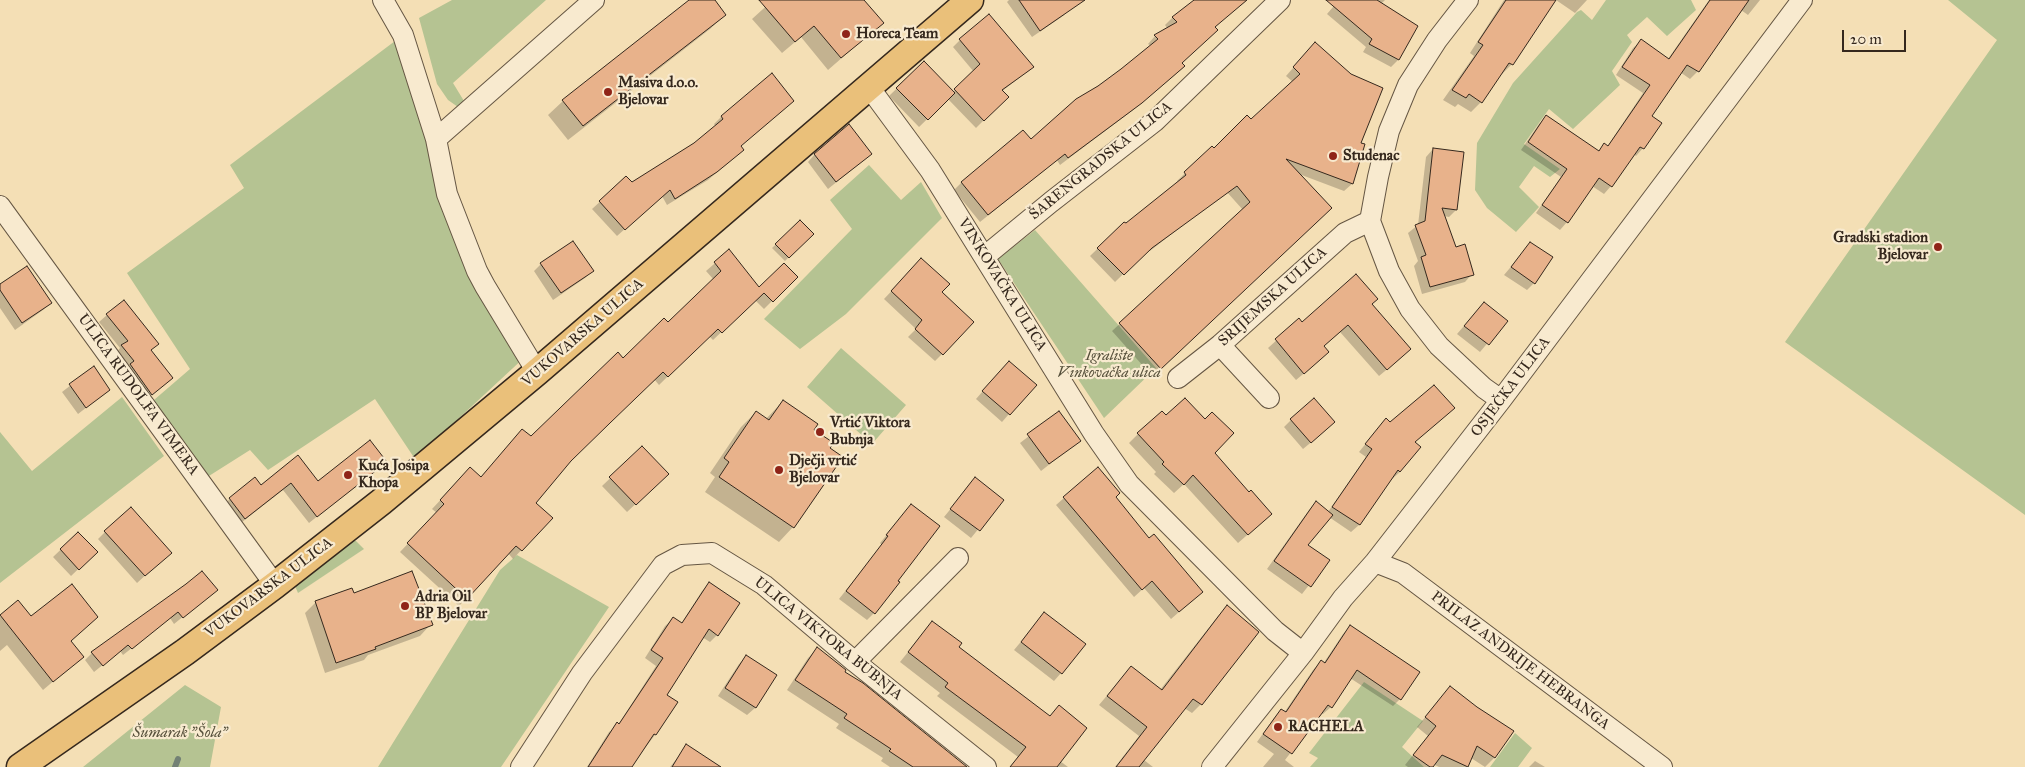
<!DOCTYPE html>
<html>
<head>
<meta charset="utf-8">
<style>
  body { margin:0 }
  #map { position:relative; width:2025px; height:767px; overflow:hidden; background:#f4dfb5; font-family:"IM FELL Great Primer",serif }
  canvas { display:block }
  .scale { position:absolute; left:1842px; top:30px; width:64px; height:22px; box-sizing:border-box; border:2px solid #35281d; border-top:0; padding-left:6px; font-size:15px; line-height:18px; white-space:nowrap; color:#35281d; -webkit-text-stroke:4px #f8eacf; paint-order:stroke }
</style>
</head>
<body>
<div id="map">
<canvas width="2025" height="767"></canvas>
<div class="scale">20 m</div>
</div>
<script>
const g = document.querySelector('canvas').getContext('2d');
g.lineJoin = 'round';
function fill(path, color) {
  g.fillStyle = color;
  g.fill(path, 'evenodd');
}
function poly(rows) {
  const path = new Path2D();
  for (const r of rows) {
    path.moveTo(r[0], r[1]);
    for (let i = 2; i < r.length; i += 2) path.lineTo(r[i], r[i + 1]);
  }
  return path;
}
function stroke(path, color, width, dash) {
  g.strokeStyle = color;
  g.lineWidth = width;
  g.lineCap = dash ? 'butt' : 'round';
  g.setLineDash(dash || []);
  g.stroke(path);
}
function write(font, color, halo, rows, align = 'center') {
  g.font = font + ' "IM FELL Great Primer",serif';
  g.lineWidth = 4.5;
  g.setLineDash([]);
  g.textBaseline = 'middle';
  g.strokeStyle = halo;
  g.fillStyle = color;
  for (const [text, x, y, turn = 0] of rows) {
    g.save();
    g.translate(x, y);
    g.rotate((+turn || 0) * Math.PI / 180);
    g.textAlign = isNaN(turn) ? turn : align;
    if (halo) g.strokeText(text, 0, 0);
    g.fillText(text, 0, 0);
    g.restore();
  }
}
fill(poly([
  [452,0,546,0,453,83,464,101,458,107,448,100,437,84,419,18],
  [1606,0,1691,0,1696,10,1667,36,1647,17,1627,35,1632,42,1612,71,1620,85,1573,129,1549,109,1524,144,1560,169,1550,177,1534,166,1519,187,1539,207,1516,232,1487,208,1475,190,1477,143,1513,83,1577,12,1581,10,1592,20],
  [1948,0,2025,0,2025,515,1785,342,1997,40],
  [403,35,447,194,527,355,415,459,375,399,268,470,250,450,201,481,147,406,190,369,127,273,244,188,230,165],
  [869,165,901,200,921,182,942,218,846,314,800,349,764,319,852,229,830,200],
  [1035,230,1156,368,1104,418,998,259],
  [841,348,906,405,872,444,807,387],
  [122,397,164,456,0,583,0,432,32,471],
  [348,540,356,541,364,549,298,593,295,586,297,579],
  [517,555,609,607,501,767,378,767,500,570],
  [1364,682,1423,721,1402,747,1424,767,1310,767,1318,758,1309,753],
  [185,685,221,707,210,767,83,767],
  [1515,733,1532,748,1518,767,1490,767]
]), '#b5c392');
fill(poly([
  [692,0,713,0,725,15,710,29,568,140,548,115,563,101],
  [773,0,863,0,882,23,828,70,801,37,782,53,752,19],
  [1009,0,1070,0,1070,9,1063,16,1032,37,1007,2],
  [1208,0,1247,0,1214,27,1180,64,1176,74,1133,110,1060,165,1057,160,980,222,954,190,961,183,1023,131,1031,141,1151,46,1148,44,1155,36,1168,29,1165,25,1172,18,1193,3],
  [1339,0,1385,0,1381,4,1416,27,1398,60,1391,67,1363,52,1366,47,1327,14],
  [1504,0,1554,0,1512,64,1502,74,1501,73,1481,102,1471,112,1458,104,1455,107,1443,100,1474,56,1470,53],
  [1556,0,1587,0,1575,13],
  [1709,0,1760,0,1748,15,1741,10,1698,71,1690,79,1680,72,1650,117,1643,148,1636,156,1634,154,1611,186,1604,194,1592,186,1567,222,1560,230,1536,213,1561,177,1521,150,1539,124,1547,117,1598,152,1604,145,1607,147,1643,93,1616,75,1633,48,1641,41,1668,59],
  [960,40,1033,67,1001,92,1007,97,976,128,948,99,919,127,889,96,924,62,953,92,974,72,953,47],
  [1307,52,1359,143,1352,184,1344,191,1299,174,1323,216,1152,376,1112,331,1243,210,1226,191,1150,251,1149,249,1115,282,1090,256,1124,223,1125,225,1179,183,1177,181,1212,147,1214,150,1251,120,1293,82,1286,76],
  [772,75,793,101,740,146,735,157,708,180,667,205,662,196,617,236,592,209,626,178,631,184,695,144,716,127,714,124,721,117],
  [1433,149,1456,210,1449,217,1444,216,1455,248,1472,274,1465,282,1422,294,1414,266,1418,261,1408,233,1418,225,1426,157],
  [815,154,871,154,828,189,808,162],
  [800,221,812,234,785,261,772,248],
  [1530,244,1534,283,1527,290,1504,275],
  [729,251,759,289,796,277,764,309,755,300,713,340,709,336,659,385,654,379,568,462,534,503,551,518,513,559,508,553,459,606,400,552,437,513,432,509,462,477,480,478,522,431,531,438,668,324,714,280,706,271],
  [541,264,592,271,585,278,553,300,534,271],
  [914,267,940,292,942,354,935,361,908,337,916,329,884,299],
  [0,285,51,303,43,310,15,330,0,308],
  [1370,305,1402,357,1379,376,1340,332,1323,347,1320,360,1296,380,1268,348,1299,320,1302,323],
  [1477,311,1506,321,1480,352,1457,334],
  [107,315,157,344,150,351,164,385,144,401,115,354,120,348,99,322],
  [93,368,109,390,78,414,62,392],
  [1001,370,1009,414,1002,422,976,399],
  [783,401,829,449,793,527,779,542,705,492,715,477,710,473,741,427,756,412,766,419],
  [1059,413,1079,441,1041,471,1020,443],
  [1291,420,1326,430,1303,449,1284,427],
  [1379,427,1419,447,1400,472,1392,479,1391,478,1359,525,1351,532,1329,517,1306,545,1328,561,1302,594,1267,569,1309,510,1316,502,1328,512,1366,457,1359,452],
  [1138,434,1213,453,1249,494,1261,523,1238,543,1184,484,1174,493,1154,474,1156,472,1129,443],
  [642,448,659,482,627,512,602,486],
  [298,457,318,483,385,462,309,523,283,490,237,526,222,506,230,499,260,486],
  [1097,469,1115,497,1194,599,1171,619,1144,588,1134,597,1056,505],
  [975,479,1002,500,971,538,944,517],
  [911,505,896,581,874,613,867,620,839,599,882,545,880,543],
  [105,532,162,560,137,583,98,539],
  [78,533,96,552,71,576,53,557],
  [709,584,717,635,710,642,702,637,665,695,676,702,655,735,630,767,587,767,609,732,618,725,656,666,645,658,665,626,673,619,681,624,702,591],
  [216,590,174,624,170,618,123,655,120,651,94,672,85,660,92,653],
  [353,595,431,624,420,636,368,655,364,660,325,673,305,613,316,602],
  [18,602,31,618,70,642,82,657,43,690,7,645,0,651,0,617],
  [1227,607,1257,632,1201,704,1192,713,1184,708,1144,760,1153,767,1115,767,1139,736,1099,705,1131,667,1160,690,1218,616],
  [1044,614,1061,673,1054,681,1014,650],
  [932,622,957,647,1049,717,1059,707,1060,761,1068,767,1010,767,1018,757,937,696,940,693,900,662],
  [1350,627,1400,699,1393,706,1350,678,1331,707,1323,714,1321,713,1285,760,1294,767,1263,767,1274,754,1257,742,1274,718,1281,711,1284,713,1313,670,1321,662,1323,664,1343,634],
  [817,649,843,672,965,767,890,767,881,761,883,758,836,728,839,724,787,690,808,658],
  [746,657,776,675,755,708,747,715,718,696,739,664],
  [1450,687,1494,758,1485,767,1471,758,1466,767,1439,767,1433,764,1431,767,1408,767,1405,765,1428,736,1417,727],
  [687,746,720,767,670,767],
  [1535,761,1545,767,1529,767]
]), '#0003');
stroke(poly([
  [175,767,178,759]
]), '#738175', 6);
const building = poly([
  [689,0,715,0,726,15,583,126,562,100,689,0],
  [759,0,864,0,884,23,841,58,814,26,795,42,759,0],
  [1019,0,1085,0,1040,31,1019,0],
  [1194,0,1247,0,1215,27,1218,30,1182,63,1185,66,1142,103,1068,158,1065,154,988,215,961,182,1023,130,1031,139,1076,99,1098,86,1121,69,1158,39,1154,35,1177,22,1172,17,1194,0],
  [1326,0,1377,0,1418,26,1399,60,1369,44,1372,39,1326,0],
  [1506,0,1556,0,1513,65,1509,63,1482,103,1469,94,1466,98,1452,90,1483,45,1478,42,1506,0],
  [1710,0,1749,0,1699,72,1687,65,1652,116,1662,123,1644,149,1640,147,1612,187,1599,178,1568,223,1542,205,1567,169,1528,142,1546,115,1599,151,1604,143,1608,146,1650,85,1622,67,1641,39,1669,59,1710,0],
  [989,14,1034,67,1002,90,1009,97,984,121,954,89,980,64,959,39,989,14],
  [1315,42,1351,74,1383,88,1361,143,1365,144,1353,184,1286,159,1332,208,1161,369,1119,323,1250,202,1237,186,1152,248,1124,275,1097,248,1124,222,1126,223,1186,175,1184,172,1212,146,1214,148,1247,115,1251,119,1300,74,1293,67,1315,42],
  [924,61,955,93,928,120,896,88,924,61],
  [772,73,794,101,741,146,744,150,717,172,675,199,670,190,625,230,599,201,626,176,632,182,694,143,723,119,721,116,772,73],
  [849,124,872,154,836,182,814,154,849,124],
  [1433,148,1464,152,1457,210,1442,208,1456,247,1465,244,1474,275,1430,287,1421,257,1426,255,1415,225,1425,221,1433,148],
  [800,220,814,234,789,258,775,244,800,220],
  [573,241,594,271,561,293,540,263,573,241],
  [1530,242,1553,257,1535,284,1511,267,1530,242],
  [729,249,759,287,784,263,798,277,773,302,764,293,722,333,718,329,668,377,663,372,610,423,571,461,536,503,553,518,522,551,516,546,467,599,407,543,444,504,440,500,470,467,481,477,522,429,531,436,618,352,623,358,664,318,668,322,721,271,714,262,729,249],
  [921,258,950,284,942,292,974,322,943,355,915,329,922,320,891,291,921,258],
  [27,266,52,303,22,323,0,290,0,284,27,266],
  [1356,274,1378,299,1372,304,1411,349,1387,370,1348,325,1324,346,1329,352,1304,374,1275,339,1299,318,1302,322,1356,274],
  [124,300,159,344,151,350,173,378,152,395,130,364,134,361,121,345,128,341,106,314,124,300],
  [1484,302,1508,321,1489,345,1464,326,1484,302],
  [1009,361,1037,385,1010,415,982,391,1009,361],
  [94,366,110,390,86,408,69,384,94,366],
  [1434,385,1455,408,1415,442,1421,447,1400,472,1398,470,1360,525,1332,507,1372,449,1365,444,1386,418,1390,422,1434,385],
  [1185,398,1205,419,1212,412,1234,433,1215,453,1249,492,1251,490,1272,514,1248,535,1193,475,1184,485,1162,464,1164,462,1137,433,1162,411,1166,415,1185,398],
  [1314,398,1335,422,1311,443,1290,419,1314,398],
  [783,400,818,424,814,430,834,443,830,448,843,457,794,528,719,477,729,462,724,458,756,411,769,420,783,400],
  [1059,411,1081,441,1049,464,1027,434,1059,411],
  [370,440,387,462,317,517,291,483,245,519,229,498,255,477,261,485,298,455,318,481,370,440],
  [642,446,669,474,636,505,609,477,642,446],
  [1098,467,1120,493,1116,497,1149,538,1154,534,1203,592,1179,612,1152,581,1142,590,1063,497,1098,467],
  [975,477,1004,500,980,531,950,509,975,477],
  [1316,501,1333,515,1308,545,1330,560,1311,587,1274,561,1316,501],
  [911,504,940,526,898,581,900,582,875,614,846,591,888,536,886,535,911,504],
  [131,507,172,553,145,576,104,531,131,507],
  [78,532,98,552,79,570,60,549,78,532],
  [202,571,218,590,183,618,178,612,132,649,128,645,103,666,91,652,186,584,202,571],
  [412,571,433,625,375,647,376,649,336,663,315,601,352,588,354,593,412,571],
  [709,582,740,603,718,636,709,629,667,695,678,702,656,735,654,734,632,767,588,767,617,722,619,724,663,658,651,650,673,617,682,623,709,582],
  [72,584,98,617,71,641,84,657,53,682,0,615,18,600,31,616,72,584],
  [1227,605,1259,632,1202,705,1193,699,1139,767,1116,767,1147,727,1107,696,1131,666,1162,690,1227,605],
  [1044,612,1086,644,1062,674,1021,642,1044,612],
  [932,621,962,643,959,647,1050,716,1059,705,1087,728,1057,767,1010,767,1026,747,945,687,948,683,908,652,932,621],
  [1350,625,1420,672,1401,700,1357,670,1332,708,1328,705,1292,754,1263,734,1281,709,1286,712,1321,660,1325,663,1350,625],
  [817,647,846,670,845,672,863,683,967,767,913,767,889,751,891,749,844,718,847,714,795,680,817,647],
  [746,655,777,675,756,708,725,688,746,655],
  [1450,686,1477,707,1514,731,1495,758,1477,746,1468,767,1442,755,1433,767,1430,767,1413,755,1436,726,1425,717,1450,686],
  [686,744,721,767,672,767,686,744]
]);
fill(building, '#e8b28b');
stroke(building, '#35281d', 1);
const minor = poly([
  [383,0,403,35,436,139,447,194,477,271,485,286,537,372],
  [1468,0,1437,40,1408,85,1389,131,1378,177,1370,221,1389,271,1410,309,1439,346,1484,388,1501,400],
  [869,87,930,170,1094,434,1129,484,1275,631,1303,653],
  [436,139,594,0],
  [0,206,275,585],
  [984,257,1051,202,1155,121,1280,0],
  [1220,345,1269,398],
  [1178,378,1220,345,1345,233,1370,221],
  [1375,562,1403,573,1662,767],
  [855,662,958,558],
  [521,767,582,673,663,565,682,555,712,553,764,585,855,662,986,767],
  [1212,767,1303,653,1343,598,1375,562,1501,400,1802,0]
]);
const major = poly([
  [20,767,185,652,275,585,381,502,537,372,970,0]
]);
stroke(minor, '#655643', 22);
stroke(major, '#35281d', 29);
stroke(minor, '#f8eacf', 20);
stroke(major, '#eac07a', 26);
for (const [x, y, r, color] of [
  [846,34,5,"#8f2418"],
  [608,92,5,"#8f2418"],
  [1333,156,5,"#8f2418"],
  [1938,247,5,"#8f2418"],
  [820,432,5,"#8f2418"],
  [779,470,5,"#8f2418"],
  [348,475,5,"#8f2418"],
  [405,606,5,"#8f2418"],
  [1278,727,5,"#8f2418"]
]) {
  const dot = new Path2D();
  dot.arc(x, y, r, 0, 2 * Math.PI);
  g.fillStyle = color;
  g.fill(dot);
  stroke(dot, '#f8eacf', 2);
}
write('bold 15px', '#35281d', '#f8eacf', [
  ["Horeca Team",856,34],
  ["Masiva d.o.o.",618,83],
  ["Bjelovar",618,100],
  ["Studenac",1343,156],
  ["Gradski stadion",1928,238,"right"],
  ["Bjelovar",1928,255,"right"],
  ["Vrtić Viktora",830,423],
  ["Bubnja",830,440],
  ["Dječji vrtić",789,461],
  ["Bjelovar",789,478],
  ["Kuća Josipa",358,466],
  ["Khopa",358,483],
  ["Adria Oil",415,597],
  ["BP Bjelovar",415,614],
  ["RACHELA",1288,727]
], 'left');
write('15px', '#35281d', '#f8eacf', [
  ["ŠARENGRADSKA ULICA",1101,161,-39],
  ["VINKOVAČKA ULICA",1002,285,58],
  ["SRIJEMSKA ULICA",1273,297,-42],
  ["VUKOVARSKA ULICA",583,333,-41],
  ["OSJEČKA ULICA",1511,387,-53],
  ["ULICA RUDOLFA VIMERA",138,395,54],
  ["VUKOVARSKA ULICA",269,588,-37],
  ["ULICA VIKTORA BUBNJA",828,639,39],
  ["PRILAZ ANDRIJE HEBRANGA",1520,661,37]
]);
write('italic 15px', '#554f3a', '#f8eacf', [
  ["Igralište",1109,356],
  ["Vinkovačka ulica",1109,373],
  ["Šumarak \"Šola\"",180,733]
]);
</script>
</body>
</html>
